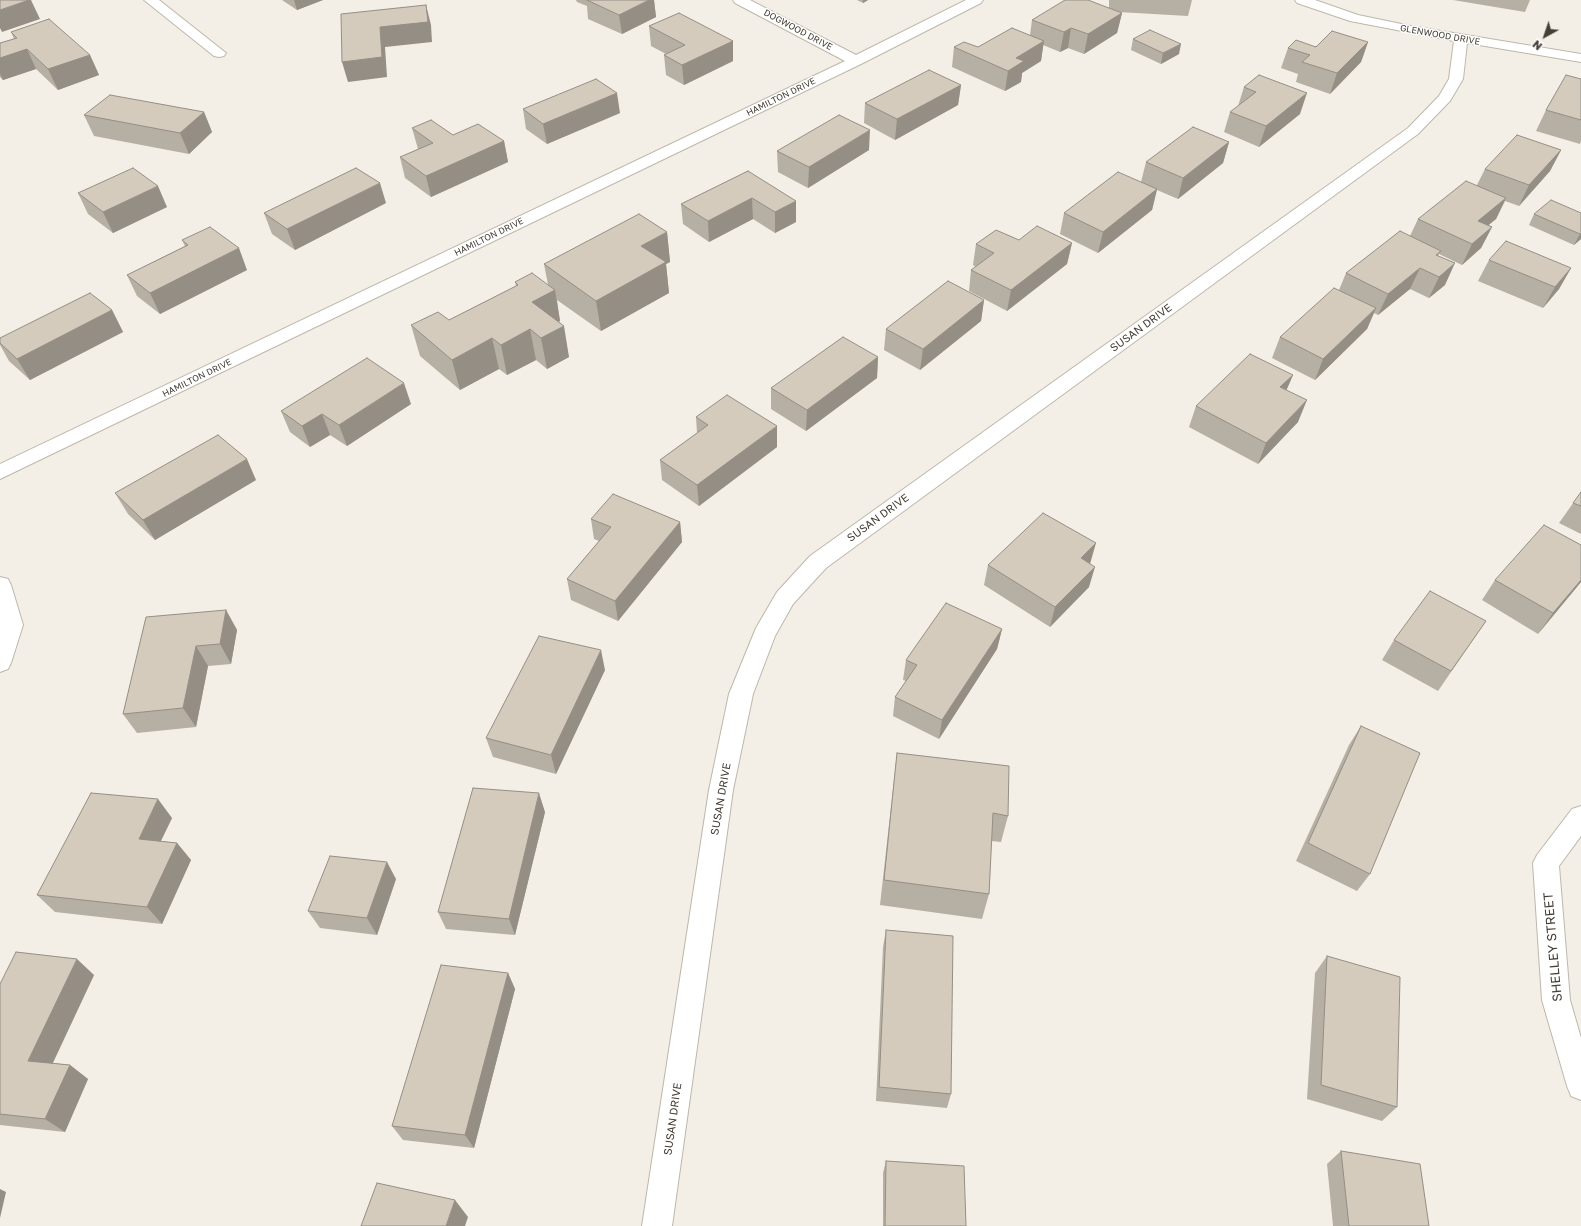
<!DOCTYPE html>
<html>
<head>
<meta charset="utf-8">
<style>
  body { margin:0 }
  #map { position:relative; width:1581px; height:1226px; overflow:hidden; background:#f3efe7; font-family:"Golos Text",sans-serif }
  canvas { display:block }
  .north { position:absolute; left:1525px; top:16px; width:40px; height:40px; -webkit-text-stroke:3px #fff; paint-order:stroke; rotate:220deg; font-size:11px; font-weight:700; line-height:16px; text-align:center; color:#453f36 }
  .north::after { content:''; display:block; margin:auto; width:14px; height:18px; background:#453f36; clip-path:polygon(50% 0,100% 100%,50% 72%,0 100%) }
</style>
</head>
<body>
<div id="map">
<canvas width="1581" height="1226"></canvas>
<div class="north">N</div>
</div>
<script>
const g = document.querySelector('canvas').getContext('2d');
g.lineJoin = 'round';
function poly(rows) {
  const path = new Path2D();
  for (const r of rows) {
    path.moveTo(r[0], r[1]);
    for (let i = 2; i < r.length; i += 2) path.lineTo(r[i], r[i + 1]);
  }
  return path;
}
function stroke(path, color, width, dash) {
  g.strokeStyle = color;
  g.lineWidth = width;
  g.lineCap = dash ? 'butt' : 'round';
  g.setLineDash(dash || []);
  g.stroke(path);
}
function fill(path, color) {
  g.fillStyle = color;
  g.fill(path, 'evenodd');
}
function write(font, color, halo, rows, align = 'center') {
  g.font = font + ' "Golos Text",sans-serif';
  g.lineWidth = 3;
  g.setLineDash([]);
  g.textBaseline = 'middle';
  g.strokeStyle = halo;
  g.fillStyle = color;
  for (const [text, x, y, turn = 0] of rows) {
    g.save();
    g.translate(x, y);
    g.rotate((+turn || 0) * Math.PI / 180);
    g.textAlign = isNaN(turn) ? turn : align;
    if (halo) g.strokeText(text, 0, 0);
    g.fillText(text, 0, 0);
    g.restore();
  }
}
const minor = poly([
  [144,0,159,0,226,53,224,56,219,57,214,56,144,0],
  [733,0,750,0,856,55,966,0,983,0,981,3,861,64,0,479,0,464,845,61,735,3,733,0],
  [1295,0,1315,0,1358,15,1411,26,1581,54,1581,62,1467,43,1463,79,1450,101,1418,134,826,568,793,604,775,636,753,694,733,790,672,1226,642,1226,709,790,729,694,756,628,777,592,810,556,1408,128,1439,96,1449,79,1454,41,1350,21,1297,3,1295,0],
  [0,577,8,579,11,585,23,625,11,663,8,669,0,672,0,577],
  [1581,806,1581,836,1559,866,1570,1000,1581,1038,1581,1100,1571,1096,1567,1086,1542,1000,1533,863,1537,855,1572,809,1581,806]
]);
stroke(minor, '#beb7aa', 2);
fill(minor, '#fff');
fill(poly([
  [282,0,323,0,297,10],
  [576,0,654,0,656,17,622,34,588,19,587,6,577,2],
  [857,0,868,0,863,3],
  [1109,0,1192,0,1188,16,1118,12,1122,13,1117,33,1084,54,1068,48,1060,52,1043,45,1041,61,1022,73,1021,82,1005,91,952,67,954,47,978,47,1030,35,1032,20,1109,8],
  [1453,0,1530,0,1525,12],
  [649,26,733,41,733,61,684,85,666,75,664,55,666,54,651,46],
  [11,32,90,55,99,75,58,90,36,69,3,80,0,77,0,43,14,39],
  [1133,39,1179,54,1161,64,1131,50],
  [1368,42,1361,62,1330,94,1296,82,1298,74,1281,68,1288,48],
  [1259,75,1300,114,1259,147,1224,132,1230,112,1238,106,1244,87],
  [1581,79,1581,141,1580,144,1536,131,1546,110],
  [961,85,958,105,895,140,864,123,865,103],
  [523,109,620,113,547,144,526,129],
  [204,112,212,132,189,154,94,136,84,115],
  [412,128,453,135,504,141,508,162,431,197,405,178,400,157,418,149],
  [1229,142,1223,163,1178,199,1157,190,1152,210,1098,253,1060,234,1064,213,1141,182,1146,162],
  [869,150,808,188,778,172,777,151],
  [1561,150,1550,171,1519,206,1505,201,1496,219,1488,225,1492,227,1481,248,1462,265,1439,254,1438,256,1445,285,1429,298,1410,289,1378,315,1374,313,1367,329,1315,380,1272,358,1280,337,1339,290,1346,273,1410,236,1418,219,1477,185,1485,169],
  [748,171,796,222,775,233,753,219,709,242,683,224,681,204],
  [78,193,167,207,113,233,88,214],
  [386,203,295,250,272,234,264,213],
  [1581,213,1581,239,1574,245,1529,225,1534,214],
  [667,232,670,262,666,264,669,293,601,331,557,300,560,321,558,322,569,357,547,369,536,360,507,375,499,369,460,390,420,356,411,325,449,320,516,286,515,282,548,285,544,264],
  [182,240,247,270,160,314,137,296,127,275,185,246],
  [1019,240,1072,243,1067,264,1007,311,969,291,971,270,976,267,973,265,976,244],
  [1489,260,1571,268,1559,289,1543,308,1478,281],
  [984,300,981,321,920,370,884,350,886,329],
  [112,310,123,332,30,380,9,361,0,345,0,338],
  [878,357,877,378,806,431,771,409,771,388],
  [1293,375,1286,390,1298,422,1258,464,1189,427,1196,406],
  [411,404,347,446,330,435,310,447,290,432,281,411],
  [696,417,777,447,699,506,662,480,660,460,697,433],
  [256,480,155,540,128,514,115,493],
  [1581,492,1581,534,1559,523],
  [591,519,680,522,682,542,618,621,571,600,567,579,599,541,594,539],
  [1581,545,1581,582,1538,634,1482,600,1495,580],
  [1090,563,1089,587,1050,627,984,585,988,565],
  [226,610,237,630,231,664,208,666,196,727,137,733,123,714],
  [1486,621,1438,691,1382,660,1394,640],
  [1002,629,997,649,939,739,893,716,895,697,906,681,903,680,906,660],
  [605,670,556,774,493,757,486,738],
  [1361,726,1370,874,1357,891,1296,861,1349,745],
  [897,753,1008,816,1001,842,991,841,989,894,982,919,880,905],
  [545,812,515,935,446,929,438,912],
  [172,818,161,841,177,843,191,860,162,924,55,912,37,895],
  [396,879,377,935,320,928,308,911],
  [886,930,951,1094,947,1108,876,1101,883,947],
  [1327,956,1397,1107,1382,1121,1307,1099,1315,973],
  [508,973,515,989,474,1148,403,1140,392,1126],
  [94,975,53,1063,70,1065,88,1079,65,1132,0,1125,0,984],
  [1341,1151,1429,1226,1333,1226,1327,1164],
  [886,1161,966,1226,883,1226,883,1173]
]), '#b6afa3');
fill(poly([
  [29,0,31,0,40,19,2,32,0,28,0,10],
  [294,0,323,0,297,10],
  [649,0,654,0,656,17,622,34,619,15],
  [863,0,868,0,863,3],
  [426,5,431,25,432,42,385,47,387,77,348,82,342,62,380,27],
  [1122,13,1117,33,1084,54,1088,34],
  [1071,28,1068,48,1060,52,1064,32],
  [733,41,733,61,684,85,682,65],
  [1044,41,1041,61,1022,73,1021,82,1005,91,1008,71,1016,58],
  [1368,42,1361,62,1330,94,1337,73],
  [1181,44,1179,54,1161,64,1163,53],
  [27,49,36,69,3,80,0,74,0,58],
  [90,55,99,75,58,90,48,69],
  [961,85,958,105,895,140,897,119],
  [617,93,620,113,547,144,543,124],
  [1307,93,1300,114,1259,147,1266,126],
  [204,112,212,132,189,154,180,133],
  [870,130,869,150,808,188,809,167],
  [504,141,508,162,431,197,426,176],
  [1229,142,1223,163,1178,199,1183,178],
  [1561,150,1550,171,1519,206,1529,185],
  [380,183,386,203,295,250,287,229],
  [158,186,167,207,113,233,103,212],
  [1157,189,1152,210,1098,253,1103,232],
  [752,198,753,219,709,242,708,221],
  [1506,198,1496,219,1468,242,1478,221],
  [796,201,796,222,775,233,775,212],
  [1492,227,1481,248,1462,265,1472,244],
  [667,232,670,262,666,264,669,293,601,331,596,301,641,246],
  [1580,234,1581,234,1581,239,1574,245],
  [1072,243,1067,264,1007,311,1011,290],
  [239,248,247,270,160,314,150,293],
  [1455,263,1445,285,1429,298,1439,277],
  [1420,268,1410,289,1378,315,1388,294],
  [1571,268,1559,289,1543,308,1555,287],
  [555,290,560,321,538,333,532,302],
  [984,300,981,321,920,370,923,349],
  [1376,308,1367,329,1315,380,1323,359],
  [112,310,123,332,30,380,17,359],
  [564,326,569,357,547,369,541,338],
  [530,329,536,360,507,375,501,345],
  [492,338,499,369,460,390,452,360],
  [878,357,877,378,806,431,807,410],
  [1293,375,1284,396,1280,387],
  [404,383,411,404,347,446,339,425],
  [1307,400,1298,422,1258,464,1266,443],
  [322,414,330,435,310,447,302,426],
  [777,426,777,447,699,506,697,485],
  [247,459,256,480,155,540,143,520],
  [680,522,682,542,618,621,615,601],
  [1096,543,1090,564,1081,558],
  [1095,567,1089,587,1050,627,1055,607],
  [1581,580,1581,582,1538,634,1553,613],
  [226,610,237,630,231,664,220,644],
  [1002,629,997,649,939,739,942,720],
  [196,646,208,666,196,727,183,708],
  [601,650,605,670,556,774,551,755],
  [539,793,545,812,515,935,509,919],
  [158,799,172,818,153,857,139,839],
  [177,843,191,860,162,924,147,907],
  [387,862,396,879,377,935,367,918],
  [77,959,94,975,47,1075,28,1061],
  [508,973,515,989,474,1148,465,1135],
  [70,1065,88,1079,65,1132,45,1119],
  [0,1189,6,1192,0,1218],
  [455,1200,468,1217,465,1226,446,1226]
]), '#948e84');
const building = poly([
  [0,0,29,0,0,10,0,0],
  [587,0,649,0,619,15,587,0],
  [1065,0,1088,0,1122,13,1088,34,1071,28,1064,32,1032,20,1065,0],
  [426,5,428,22,380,27,382,57,342,62,341,14,426,5],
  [679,13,733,41,682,65,664,55,685,45,649,26,679,13],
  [49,19,90,55,48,69,27,49,0,58,0,43,17,38,11,32,49,19],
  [1012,28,1044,41,1016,58,1024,61,1008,71,954,47,964,42,978,47,1012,28],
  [1150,30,1181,44,1163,53,1133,39,1150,30],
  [1332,31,1368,42,1337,73,1302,62,1310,55,1288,48,1296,40,1316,47,1332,31],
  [929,70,961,85,897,119,865,103,929,70],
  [1259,75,1307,93,1266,126,1230,112,1256,92,1244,87,1259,75],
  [1566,75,1581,79,1581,120,1546,110,1566,75],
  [596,79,617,93,543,124,523,109,596,79],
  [110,95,204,112,180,133,84,115,110,95],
  [839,115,870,130,809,167,777,151,839,115],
  [431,120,453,135,478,124,504,141,426,176,400,157,433,143,412,128,431,120],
  [1193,127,1229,142,1183,178,1146,162,1193,127],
  [1517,135,1561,150,1529,185,1485,169,1517,135],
  [133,168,158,186,103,212,78,193,133,168],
  [356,168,380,183,287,229,264,213,356,168],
  [748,171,796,201,775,212,752,198,708,221,681,204,748,171],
  [1118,172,1157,189,1103,232,1064,213,1118,172],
  [1466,181,1506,198,1478,221,1492,227,1472,244,1418,219,1466,181],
  [1551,200,1581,213,1581,234,1580,234,1534,214,1551,200],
  [639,214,667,232,641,246,666,262,596,301,544,264,639,214],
  [1037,226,1072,243,1011,290,971,270,994,253,976,244,996,230,1019,240,1037,226],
  [210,227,239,248,150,293,127,275,188,245,182,240,210,227],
  [1400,231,1441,251,1436,255,1455,263,1439,277,1420,268,1388,294,1346,273,1400,231],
  [1506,241,1571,268,1555,287,1489,260,1506,241],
  [532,273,555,290,532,302,564,326,541,338,530,329,501,345,492,338,452,360,411,325,438,312,449,320,518,285,515,282,532,273],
  [948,281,984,300,923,349,886,329,948,281],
  [1334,288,1376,308,1323,359,1280,337,1334,288],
  [90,293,112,310,17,359,0,343,0,338,90,293],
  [843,337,878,357,807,410,771,388,843,337],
  [1250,354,1293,375,1280,387,1307,400,1266,443,1196,406,1250,354],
  [367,358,404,383,339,425,322,414,302,426,281,411,367,358],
  [727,395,777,426,697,485,660,460,708,425,696,417,727,395],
  [218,435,247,459,143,520,115,493,218,435],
  [1581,492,1581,506,1573,503,1581,492],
  [613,494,680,522,615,601,567,579,611,527,591,519,613,494],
  [1043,513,1096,543,1081,558,1095,567,1055,607,988,565,1043,513],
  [1544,525,1581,545,1581,580,1553,613,1495,580,1544,525],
  [1430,591,1486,621,1451,671,1394,640,1430,591],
  [946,603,1002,629,942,720,895,697,917,665,906,660,946,603],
  [226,610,220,644,196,646,183,708,123,714,146,617,226,610],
  [539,636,601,650,551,755,486,738,539,636],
  [1361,726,1420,753,1370,874,1308,843,1361,726],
  [897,753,1009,766,1008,816,993,813,989,894,884,880,897,753],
  [473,788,539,793,509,919,438,912,473,788],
  [91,793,158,799,139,839,177,843,147,907,37,895,91,793],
  [330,856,387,862,367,918,308,911,330,856],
  [886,930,953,936,951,1094,879,1087,886,930],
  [16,952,77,959,28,1061,70,1065,45,1119,0,1114,0,984,16,952],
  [1327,956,1400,977,1397,1107,1321,1085,1327,956],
  [441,965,508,973,465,1135,392,1126,441,965],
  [1341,1151,1420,1164,1429,1226,1349,1226,1341,1151],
  [886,1161,964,1166,966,1226,885,1226,886,1161],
  [377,1183,455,1200,446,1226,361,1226,377,1183]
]);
fill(building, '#d4cbbd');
stroke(building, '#948e84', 1);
write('9px', '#453f36', '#fff', [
  ["DOGWOOD DRIVE",798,30,28],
  ["GLENWOOD DRIVE",1440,35,10],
  ["HAMILTON DRIVE",781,97,-26],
  ["HAMILTON DRIVE",489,237,-26],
  ["HAMILTON DRIVE",197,378,-26]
]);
write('11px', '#453f36', '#fff', [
  ["SUSAN DRIVE",1141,328,-36],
  ["SUSAN DRIVE",878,518,-36],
  ["SUSAN DRIVE",721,799,-80],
  ["SUSAN DRIVE",673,1119,-82]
]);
write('13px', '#453f36', '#fff', [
  ["SHELLEY STREET",1553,947,-95]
]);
</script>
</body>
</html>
